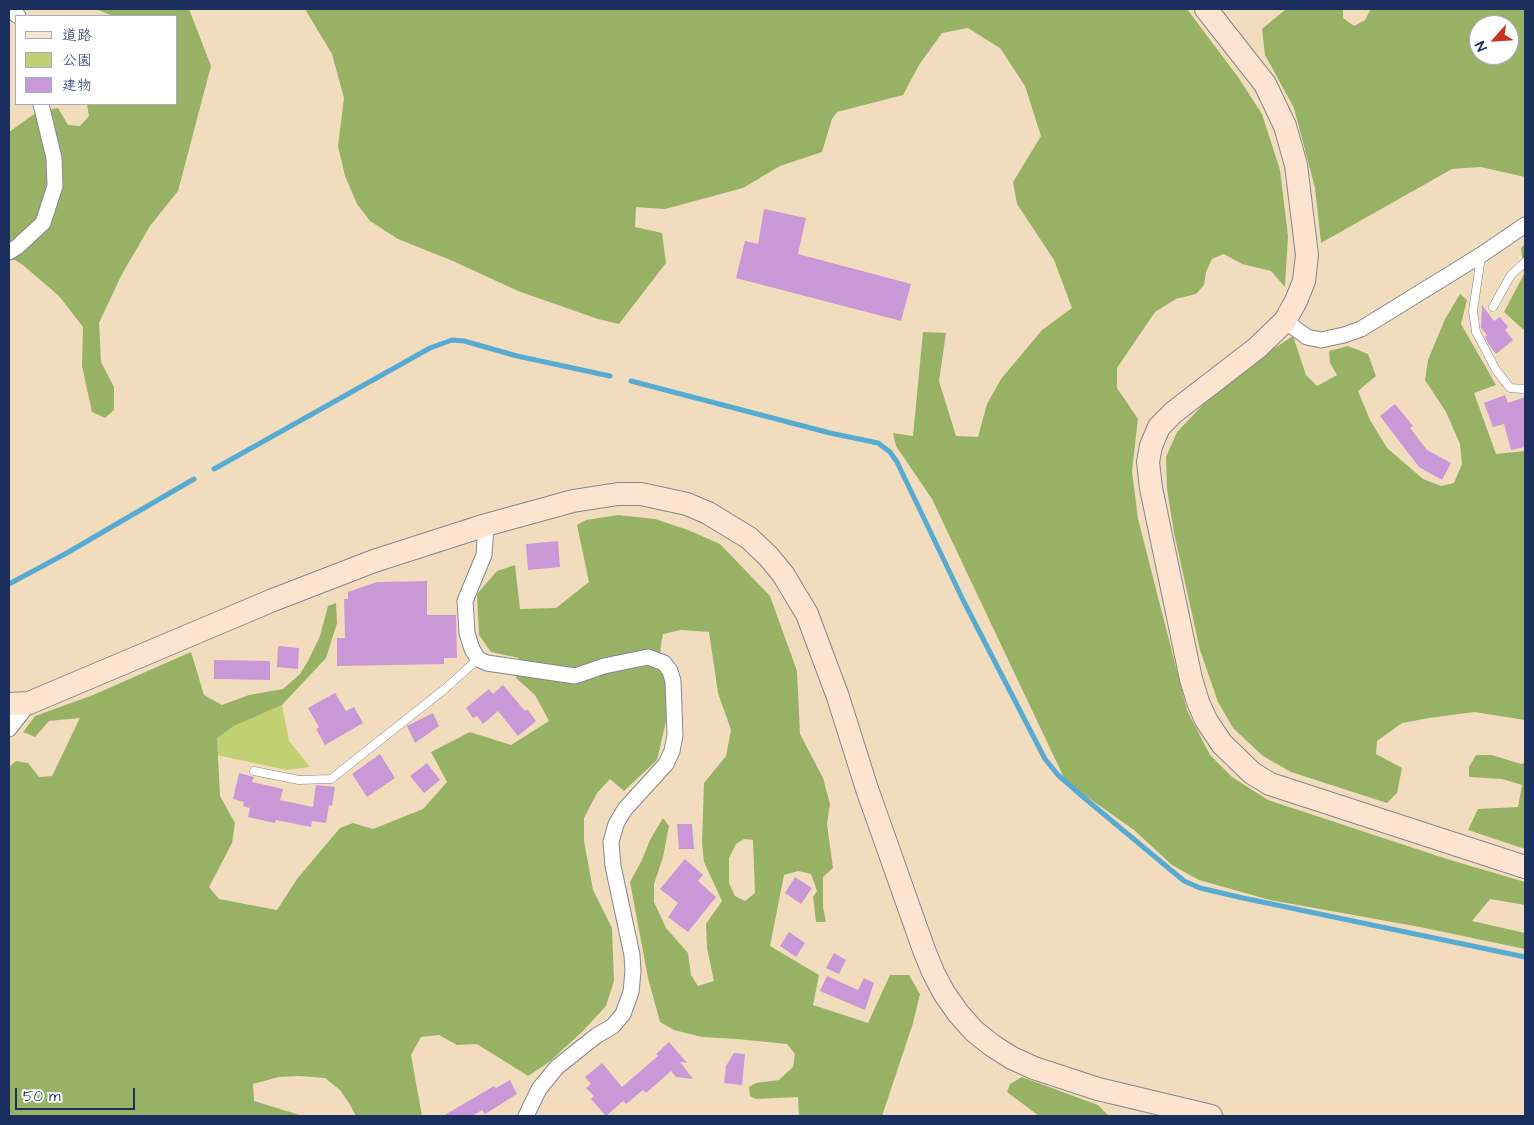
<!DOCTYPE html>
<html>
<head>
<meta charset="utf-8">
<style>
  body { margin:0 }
  #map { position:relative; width:1534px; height:1125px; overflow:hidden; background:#f1ddbd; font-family:"Architects Daughter","Klee One",sans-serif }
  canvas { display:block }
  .frame { position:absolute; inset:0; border:10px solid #1b2f5e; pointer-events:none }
  .legend { position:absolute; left:15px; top:15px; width:162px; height:90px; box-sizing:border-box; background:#fff; border:1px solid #a4acbf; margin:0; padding:6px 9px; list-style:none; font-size:15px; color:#1b2f5e }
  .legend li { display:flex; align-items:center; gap:10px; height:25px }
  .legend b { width:25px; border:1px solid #a4acbf }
  .north { position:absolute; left:1469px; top:15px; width:50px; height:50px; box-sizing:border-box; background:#fff; border:1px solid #a4acbf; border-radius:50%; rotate:244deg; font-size:14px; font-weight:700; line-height:20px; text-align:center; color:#1b2f5e }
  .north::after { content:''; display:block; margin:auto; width:18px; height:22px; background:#c8321e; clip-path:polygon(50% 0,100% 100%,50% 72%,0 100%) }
  .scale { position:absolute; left:15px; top:1088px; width:120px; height:22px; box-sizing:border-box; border:2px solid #1b2f5e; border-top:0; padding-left:6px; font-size:15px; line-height:18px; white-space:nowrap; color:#1b2f5e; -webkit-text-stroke:4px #fff; paint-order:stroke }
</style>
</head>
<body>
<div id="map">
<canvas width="1534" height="1125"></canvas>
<div class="frame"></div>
<ul class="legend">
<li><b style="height:6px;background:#fde4d1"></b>道路</li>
<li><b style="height:14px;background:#c1d073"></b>公園</li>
<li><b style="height:14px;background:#ca97d7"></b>建物</li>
</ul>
<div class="north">N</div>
<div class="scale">50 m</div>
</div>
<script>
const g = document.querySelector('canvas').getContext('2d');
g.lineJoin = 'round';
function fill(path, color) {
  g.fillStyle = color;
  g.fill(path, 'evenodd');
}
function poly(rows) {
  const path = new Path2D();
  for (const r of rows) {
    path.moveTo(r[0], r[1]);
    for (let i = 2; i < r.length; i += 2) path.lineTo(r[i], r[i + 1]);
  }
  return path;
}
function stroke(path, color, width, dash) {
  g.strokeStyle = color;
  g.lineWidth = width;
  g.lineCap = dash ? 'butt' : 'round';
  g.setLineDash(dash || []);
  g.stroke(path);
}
fill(poly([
  [282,705,289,741,310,767,286,770,217,755,217,738,234,726]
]), '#c1d073');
fill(poly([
  [96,9,189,9,211,66,178,191,150,226,122,274,99,323,101,362,114,387,114,410,105,418,92,412,82,366,83,327,59,296,24,266,15,260,9,260,9,132,37,112,58,108,68,125,80,126,89,116,87,104,176,104,176,16,113,16],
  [305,9,1187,9,1238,77,1262,114,1280,170,1288,236,1285,287,1271,271,1242,264,1224,254,1212,259,1206,272,1204,285,1196,294,1176,299,1155,312,1117,368,1117,388,1138,419,1132,471,1138,519,1187,710,1210,755,1232,777,1268,800,1447,859,1525,882,1525,905,1490,899,1472,921,1525,933,1525,949,1420,927,1270,900,1199,880,1172,865,1134,830,1066,782,932,499,896,446,893,433,913,436,923,332,946,333,939,381,956,436,978,437,987,404,1001,379,1042,330,1072,308,1054,260,1017,204,1013,182,1041,136,1025,86,1000,48,968,28,942,33,919,65,903,95,837,112,832,119,822,152,780,166,743,188,665,209,636,207,635,227,662,233,666,263,619,324,598,319,518,291,453,261,398,239,370,221,357,204,345,176,338,146,344,98,332,54],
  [1286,9,1343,9,1343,18,1354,26,1365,20,1371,9,1525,9,1525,177,1481,167,1452,169,1321,243,1315,188,1294,108,1265,55,1262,29],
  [1479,25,1509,25,1509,55,1479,55],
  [1525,244,1525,331,1504,312,1524,274,1521,248],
  [1460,294,1467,300,1461,324,1496,385,1474,393,1496,454,1525,451,1525,720,1474,712,1429,718,1402,723,1377,741,1376,754,1402,768,1397,793,1387,803,1291,772,1263,756,1233,728,1218,702,1200,650,1174,533,1167,489,1166,457,1177,432,1217,390,1250,364,1293,336,1306,375,1317,386,1337,375,1330,363,1329,351,1348,346,1368,354,1376,376,1358,391,1370,420,1387,448,1423,479,1441,486,1454,483,1462,464,1460,444,1446,412,1425,380,1428,360,1445,319],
  [618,515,655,519,688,530,720,544,770,596,797,671,800,734,823,778,830,804,827,824,833,868,823,877,823,907,826,922,816,922,813,897,817,891,811,874,798,871,784,875,770,946,819,975,813,1005,868,1023,890,975,909,975,920,994,913,1023,882,1116,799,1116,798,1097,756,1099,750,1096,749,1087,756,1083,779,1080,793,1067,795,1054,787,1044,737,1039,702,1037,674,1030,660,1022,648,978,630,882,642,860,650,840,663,818,669,826,663,857,654,884,654,902,666,928,688,953,691,975,698,986,714,981,707,948,706,924,722,901,704,862,702,843,704,783,726,756,731,730,718,693,709,632,681,630,663,634,661,644,659,667,666,679,667,717,657,760,624,791,610,779,597,793,584,818,584,841,593,890,612,928,614,981,606,1006,582,1032,549,1062,528,1076,477,1044,457,1045,439,1035,421,1037,411,1055,422,1116,356,1116,349,1103,340,1090,325,1078,299,1076,279,1077,253,1084,254,1101,303,1116,9,1116,9,767,16,761,28,763,39,777,52,776,80,718,49,721,35,737,23,732,35,716,93,695,191,652,204,695,222,705,249,695,283,689,300,674,308,661,320,636,328,606,336,603,337,623,326,658,313,672,282,705,234,726,217,738,220,796,235,823,232,843,209,887,219,899,277,910,297,879,340,828,353,823,373,829,423,809,447,782,431,752,470,732,511,745,549,721,535,695,516,678,519,658,491,652,479,635,477,594,497,571,515,565,520,609,556,608,589,582,577,525,586,520],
  [744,839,753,840,755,893,745,901,735,896,729,883,729,858,736,844],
  [1476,755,1492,755,1521,764,1525,763,1525,849,1468,830,1478,809,1518,807,1522,785,1502,779,1469,777,1469,767],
  [1022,1077,1098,1105,1109,1116,1039,1116,1007,1092,1010,1084]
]), '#98b265');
stroke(poly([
  [631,381,830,433,878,443,890,452,897,462,963,600,1045,759,1058,775,1082,796,1184,881,1200,888,1243,898,1525,957],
  [214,469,430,348,452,340,464,341,517,356,610,376],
  [9,584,65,554,194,479]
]), '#57abd3', 5);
fill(poly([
  [764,209,806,218,798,254,911,284,901,321,736,278,745,241,758,244],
  [1482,305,1494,321,1500,317,1508,327,1505,330,1513,340,1496,354,1489,345,1485,337,1487,335,1481,328],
  [1505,395,1508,403,1525,397,1525,447,1511,450,1504,424,1493,427,1484,403],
  [1395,404,1413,426,1410,428,1427,450,1451,463,1442,480,1419,467,1380,416],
  [558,541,560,567,528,570,526,544],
  [427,581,427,615,456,615,457,658,444,658,444,664,337,666,337,638,345,638,344,599,348,599,348,592,377,582],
  [278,646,299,648,298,669,277,667],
  [214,660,270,661,270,680,214,679],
  [503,685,525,711,527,709,536,721,518,736,498,711,483,724,477,716,473,718,466,708,489,689,493,694],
  [335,693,346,711,354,707,363,723,325,745,316,729,319,727,308,708],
  [433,713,439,726,415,743,407,726],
  [380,754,395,778,367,797,352,774],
  [427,763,440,780,424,793,410,776],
  [239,773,254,777,252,782,283,789,280,800,313,807,316,785,335,787,332,806,329,805,326,823,312,821,311,827,276,820,275,823,248,817,250,808,243,806,244,802,233,799],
  [677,824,692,824,694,849,679,849],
  [685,859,703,875,698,881,716,897,688,932,668,917,678,903,660,889],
  [795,877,812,888,801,904,785,893],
  [789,932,805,943,796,957,780,946],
  [834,953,846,960,839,974,826,968],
  [827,976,858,990,864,978,874,983,865,1010,820,991],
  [669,1042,687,1063,680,1062,693,1079,676,1077,671,1071,646,1093,643,1090,626,1104,623,1101,606,1116,591,1099,594,1096,586,1088,591,1084,585,1077,602,1063,622,1087,658,1056,656,1054],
  [734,1053,745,1054,742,1085,724,1083,726,1066],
  [510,1080,517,1094,485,1114,482,1110,472,1116,443,1116,494,1086,496,1088]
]), '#ca97d7');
const lane = poly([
  [1481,257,1473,311,1476,332,1496,370,1510,388,1523,389,1525,388],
  [1493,307,1511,275,1525,262],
  [254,771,299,780,331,779,446,688,478,659]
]);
const street = poly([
  [9,11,12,11,18,16],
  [9,252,17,247,43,223,55,186,54,158,41,104],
  [1285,321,1307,337,1321,340,1344,335,1361,329,1481,255,1525,225],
  [486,525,484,555,465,601,467,633,472,649,478,659,487,663,575,676,604,666,648,657,664,663,670,671,673,681,675,735,672,751,666,764,625,809,616,824,611,842,613,866,632,955,633,971,631,992,623,1014,613,1026,596,1036,557,1067,539,1089,526,1116],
  [9,729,29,703]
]);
const secondary = poly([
  [1206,9,1265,84,1285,126,1296,165,1307,255,1304,281,1296,301,1285,321,1257,348,1174,412,1159,427,1151,446,1148,462,1151,488,1191,679,1198,702,1206,720,1222,744,1252,773,1270,784,1525,867],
  [9,704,29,703,273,600,374,561,486,525,573,501,618,494,641,494,687,504,708,513,749,538,768,556,783,574,807,614,838,697,867,789,924,950,933,972,944,993,958,1013,974,1031,993,1046,1012,1058,1034,1068,1098,1089,1211,1116]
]);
stroke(lane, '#86868e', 9);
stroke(street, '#86868e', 17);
stroke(secondary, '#86868e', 24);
stroke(lane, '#fff', 8);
stroke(street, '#fff', 15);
stroke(secondary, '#fde4d1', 22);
</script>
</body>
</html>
